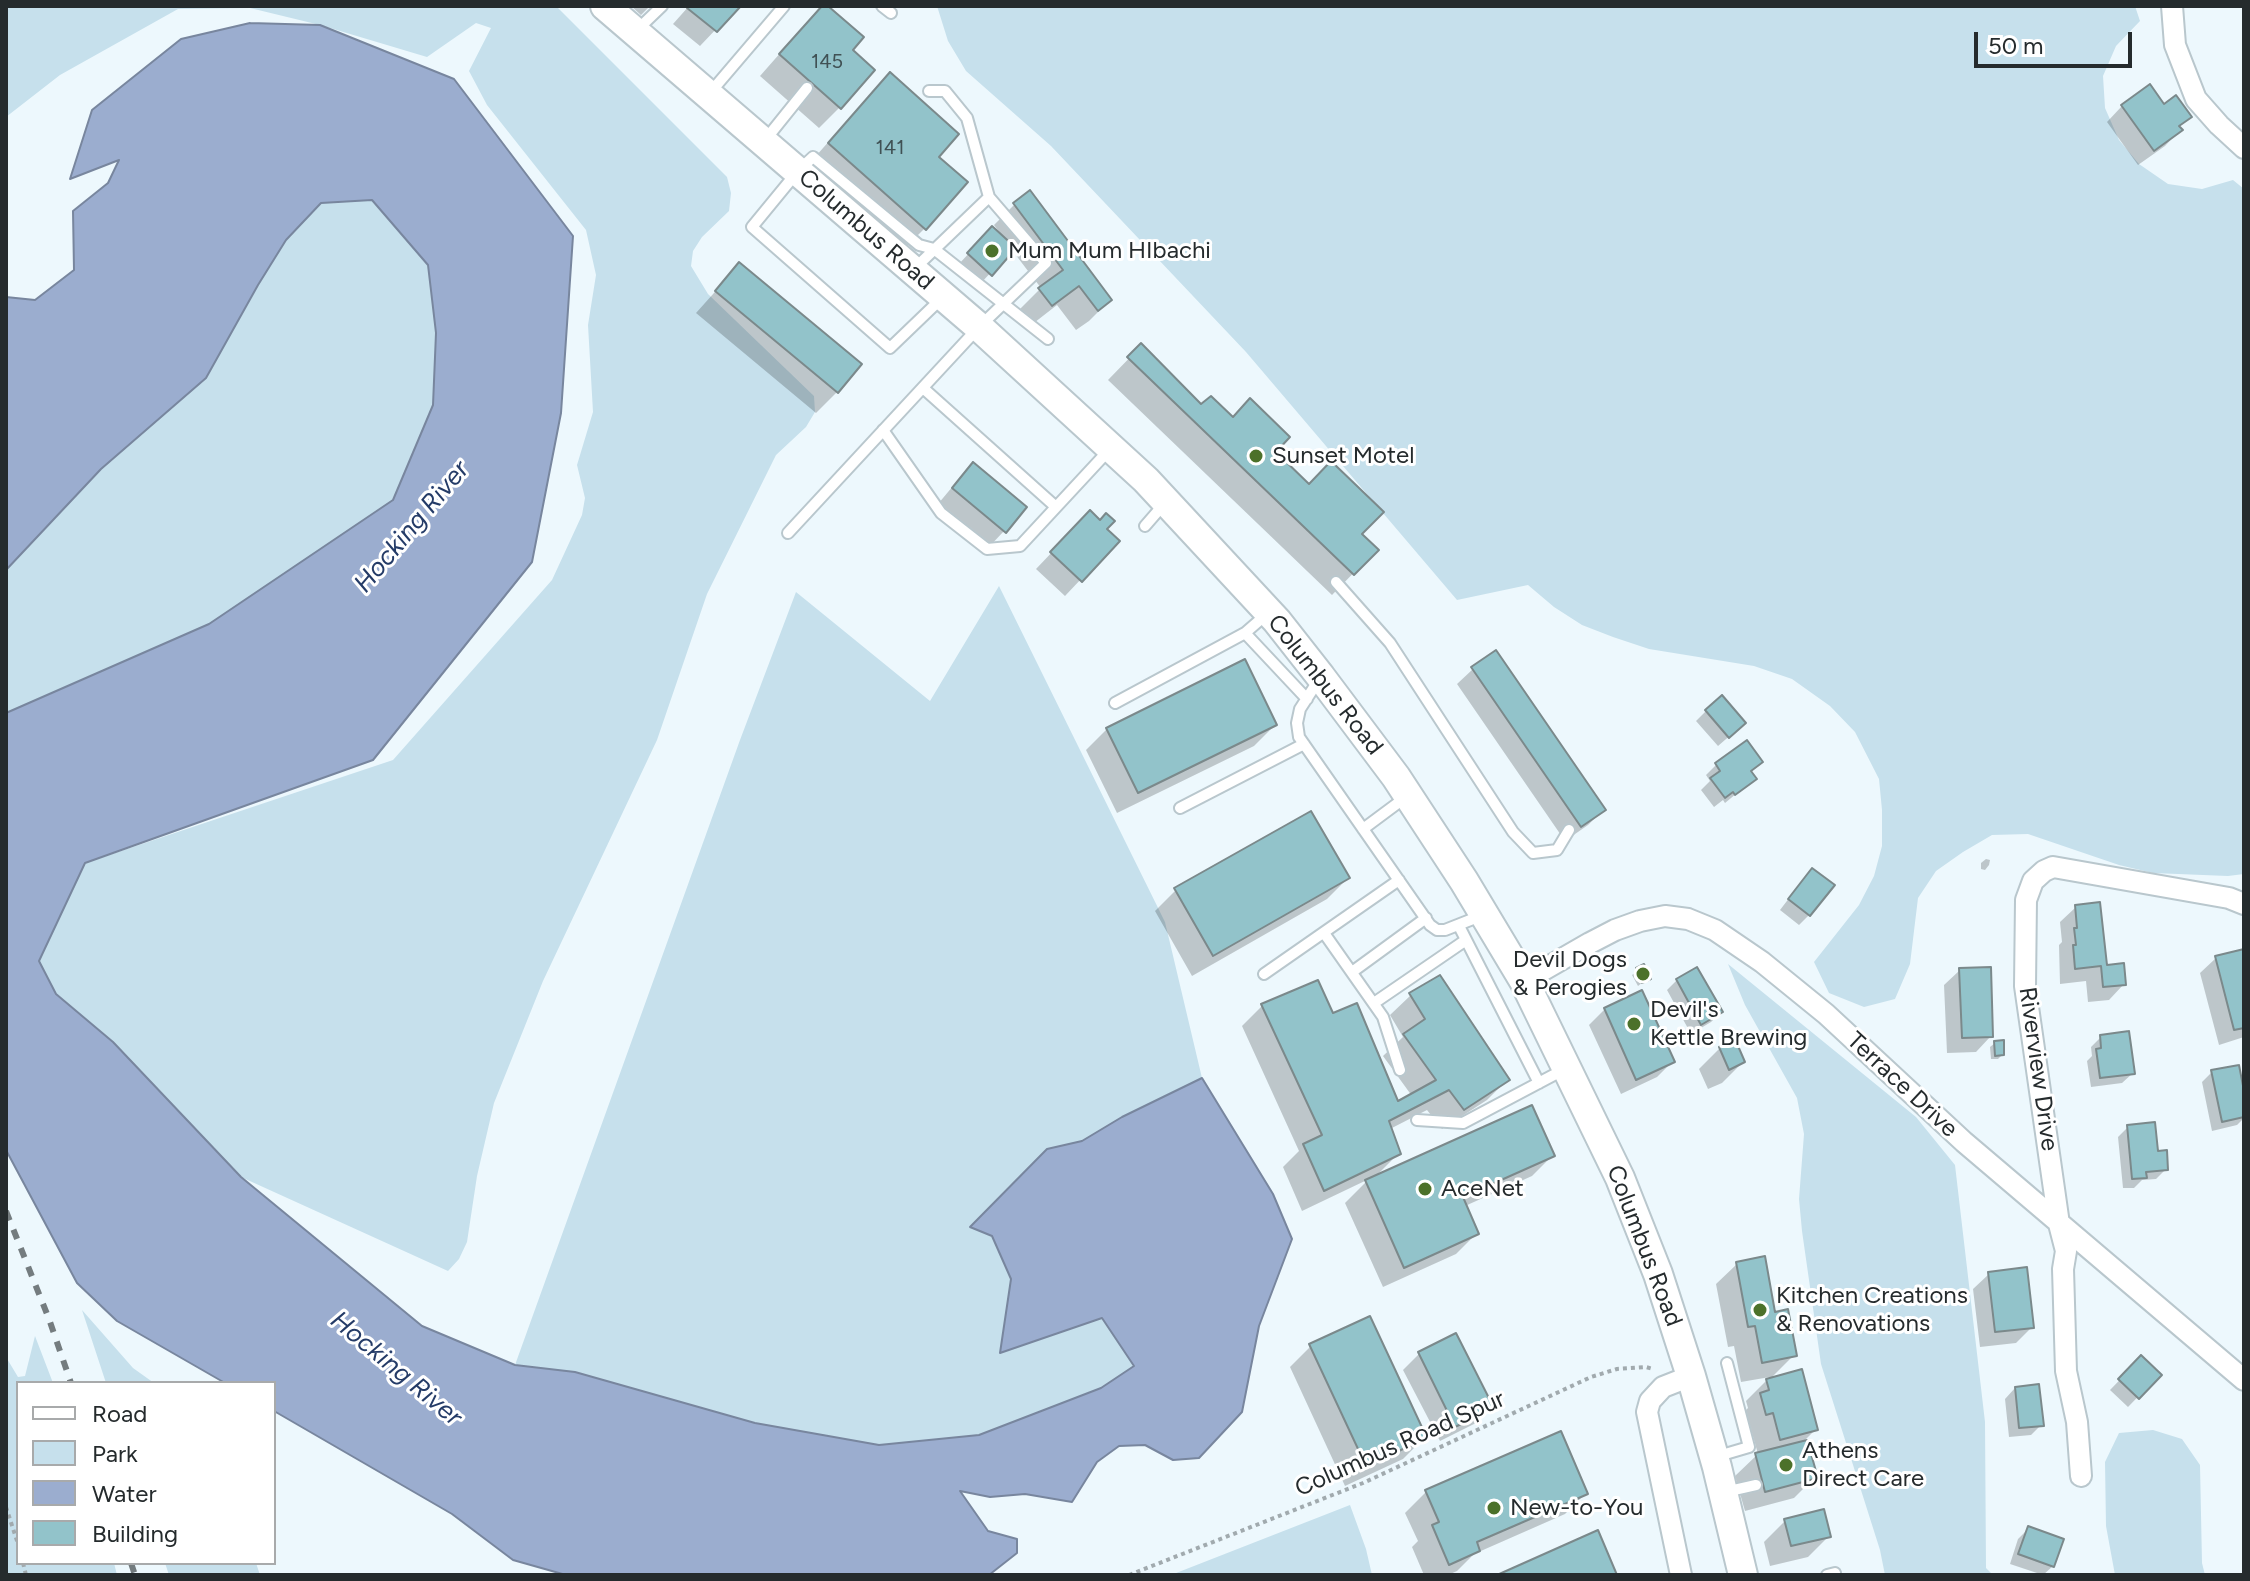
<!DOCTYPE html>
<html>
<head>
<meta charset="utf-8">
<style>
  body { margin:0 }
  #map { position:relative; width:2250px; height:1581px; overflow:hidden; background:#edf8fd; font-family:Figtree,sans-serif }
  canvas { display:block }
  .frame { position:absolute; inset:0; border:8px solid #252b2d; pointer-events:none }
  .legend { position:absolute; left:16px; top:1381px; width:260px; height:184px; box-sizing:border-box; background:#fff; border:2px solid #a8aaab; margin:0; padding:10px 14px; list-style:none; font-size:24px; color:#252b2d }
  .legend li { display:flex; align-items:center; gap:16px; height:40px }
  .legend b { width:40px; border:2px solid #a8aaab }
  .scale { position:absolute; left:1974px; top:32px; width:158px; height:36px; box-sizing:border-box; border:4px solid #252b2d; border-top:0; padding-left:10px; font-size:24px; line-height:28px; white-space:nowrap; color:#252b2d; -webkit-text-stroke:6px #fff; paint-order:stroke }
</style>
</head>
<body>
<div id="map">
<canvas width="2250" height="1581"></canvas>
<div class="frame"></div>
<ul class="legend">
<li><b style="height:10px;background:#fff"></b>Road</li>
<li><b style="height:22px;background:#c6e0ec"></b>Park</li>
<li><b style="height:22px;background:#9badcf"></b>Water</li>
<li><b style="height:22px;background:#92c3ca"></b>Building</li>
</ul>
<div class="scale">50 m</div>
</div>
<script>
const g = document.querySelector('canvas').getContext('2d');
g.lineJoin = 'round';
function fill(path, color) {
  g.fillStyle = color;
  g.fill(path, 'evenodd');
}
function poly(rows) {
  const path = new Path2D();
  for (const r of rows) {
    path.moveTo(r[0], r[1]);
    for (let i = 2; i < r.length; i += 2) path.lineTo(r[i], r[i + 1]);
  }
  return path;
}
function stroke(path, color, width, dash) {
  g.strokeStyle = color;
  g.lineWidth = width;
  g.lineCap = dash ? 'butt' : 'round';
  g.setLineDash(dash || []);
  g.stroke(path);
}
function write(font, color, halo, rows, align = 'center') {
  g.font = font + ' Figtree,sans-serif';
  g.lineWidth = 6;
  g.setLineDash([]);
  g.textBaseline = 'middle';
  g.strokeStyle = halo;
  g.fillStyle = color;
  for (const [text, x, y, turn = 0] of rows) {
    g.save();
    g.translate(x, y);
    g.rotate((+turn || 0) * Math.PI / 180);
    g.textAlign = isNaN(turn) ? turn : align;
    if (halo) g.strokeText(text, 0, 0);
    g.fillText(text, 0, 0);
    g.restore();
  }
}
fill(poly([
  [6,6,556,6,727,177,731,193,729,211,702,237,693,251,691,266,708,294,814,396,815,412,806,427,776,455,707,594,657,740,543,981,494,1103,477,1176,467,1242,459,1259,448,1271,241,1177,113,1042,56,994,39,961,85,863,393,760,552,580,582,515,585,498,577,465,593,412,588,325,596,275,586,230,487,105,469,71,491,28,476,23,427,57,320,25,250,8,178,9,60,75,6,117],
  [937,6,2135,6,2140,21,2116,46,2103,76,2105,108,2119,140,2139,164,2168,184,2202,189,2233,180,2244,189,2244,874,2228,876,2153,873,2119,865,2028,834,1992,835,1963,852,1936,871,1918,898,1910,964,1895,999,1864,1007,1829,993,1814,962,1859,905,1874,876,1882,846,1882,810,1879,779,1855,732,1830,706,1792,679,1754,666,1649,649,1613,637,1582,625,1554,607,1528,585,1457,600,1246,352,1051,146,966,71,948,41],
  [372,200,428,265,436,333,433,405,393,500,209,624,6,713,6,570,101,469,206,378,258,285,286,240,321,203],
  [999,586,1165,922,1202,1078,1122,1117,1082,1141,1047,1149,992,1236,1011,1279,1001,1353,1102,1318,1134,1366,1101,1388,979,1435,879,1445,755,1423,575,1372,515,1365,740,740,796,592,930,701],
  [1728,964,1916,1117,1955,1165,1985,1422,1986,1568,1993,1575,1885,1575,1880,1550,1821,1364,1802,1231,1799,1199,1804,1134,1797,1098,1745,1005],
  [82,1310,133,1368,154,1383,106,1383],
  [35,1336,53,1383,18,1383,18,1563,114,1563,117,1575,6,1575,6,1357,18,1377,25,1376],
  [2153,1430,2182,1439,2200,1465,2202,1563,2205,1575,2115,1575,2106,1526,2105,1462,2119,1433],
  [1350,1505,1366,1549,1372,1575,1171,1575],
  [165,1563,256,1563,260,1575,169,1575]
]), '#c6e0ec');
const water = poly([
  [250,23,320,25,454,79,573,236,561,413,532,562,373,760,85,863,39,961,56,994,113,1042,241,1177,422,1326,515,1365,575,1372,755,1423,879,1445,979,1435,1101,1388,1134,1366,1102,1318,1000,1353,1011,1279,992,1236,970,1227,1047,1149,1082,1141,1122,1117,1202,1078,1273,1194,1292,1239,1259,1326,1242,1412,1199,1458,1173,1460,1145,1445,1119,1446,1097,1462,1072,1502,1025,1494,990,1497,960,1491,988,1531,1017,1539,1017,1553,989,1575,566,1575,513,1560,452,1514,274,1411,274,1383,225,1383,117,1321,77,1283,6,1150,6,713,209,624,393,500,433,405,436,333,428,265,372,200,321,203,286,240,258,285,206,378,101,469,6,570,6,297,35,300,74,270,73,211,108,183,119,160,70,179,92,110,181,39,250,23]
]);
fill(water, '#9badcf');
stroke(water, '#78869e', 2);
fill(poly([
  [631,6,650,6,641,15],
  [689,6,738,6,700,46,673,24],
  [825,6,840,107,819,128,760,76,804,26],
  [869,96,936,157,925,228,904,249,808,165],
  [2122,106,2164,107,2189,116,2178,128,2180,130,2165,146,2138,165,2107,122],
  [1015,204,1110,300,1089,321,1076,330,1057,305,1030,326,1019,310,1041,288,1012,250,980,284,959,264,982,239,1000,233,994,225],
  [739,265,860,364,837,392,816,413,696,313],
  [1141,346,1201,407,1273,452,1376,550,1332,595,1108,380],
  [958,480,1004,531,989,547,938,504],
  [1100,522,1117,541,1065,596,1036,569,1075,528],
  [1244,662,1275,725,1254,746,1117,813,1086,750,1107,729],
  [1473,669,1603,810,1588,825,1565,841,1457,684],
  [1706,711,1733,733,1718,746,1696,721],
  [1747,743,1761,762,1750,773,1754,779,1725,803,1723,800,1714,807,1701,790,1710,781,1706,775,1716,765],
  [1986,859,1990,860,1989,865,1985,870,1981,869,1981,863],
  [1348,878,1327,899,1192,976,1155,911,1176,890],
  [1803,880,1809,915,1799,925,1780,910],
  [2076,907,2105,968,2124,984,2109,1000,2088,1002,2086,981,2060,984,2059,945,2062,942,2060,922],
  [2244,951,2244,1037,2219,1045,2200,973,2216,958],
  [1643,967,1648,978,1638,986,1632,975],
  [1960,970,1991,1036,1976,1052,1947,1053,1944,985],
  [1677,980,1721,1012,1711,1022,1691,1034,1667,990],
  [1411,995,1508,1079,1487,1100,1442,1129,1427,1110,1390,1129,1399,1153,1374,1178,1553,1155,1532,1176,1465,1206,1477,1233,1456,1254,1383,1287,1345,1203,1369,1179,1302,1211,1283,1167,1299,1151,1242,1026,1263,1005,1332,1015,1397,1104,1412,1096,1383,1056,1403,1037,1390,1015],
  [1605,1009,1672,1062,1657,1077,1621,1094,1589,1025],
  [2101,1037,2133,1073,2122,1083,2091,1087,2087,1061,2092,1056,2091,1047],
  [1995,1043,2002,1055,1998,1059,1991,1059,1990,1047],
  [1720,1048,1743,1062,1722,1083,1708,1089,1699,1069],
  [2212,1072,2244,1101,2244,1118,2237,1125,2212,1131,2202,1082],
  [2128,1127,2156,1154,2166,1169,2156,1179,2142,1180,2134,1188,2123,1188,2118,1137],
  [1737,1264,1773,1314,1794,1355,1770,1379,1816,1429,1805,1440,1815,1477,1794,1498,1745,1511,1735,1476,1758,1454,1752,1433,1745,1435,1740,1416,1748,1408,1746,1401,1770,1377,1741,1382,1734,1346,1728,1347,1716,1284],
  [1989,1274,2032,1327,2016,1343,1980,1347,1973,1289],
  [1455,1336,1491,1408,1476,1423,1440,1441,1403,1370,1419,1354],
  [1311,1346,1424,1438,1403,1459,1345,1486,1290,1367],
  [2141,1358,2159,1375,2128,1407,2110,1390],
  [2015,1388,2041,1425,2031,1435,2009,1437,2005,1399],
  [1426,1492,1586,1493,1565,1514,1474,1554,1457,1571,1448,1575,1424,1575,1412,1547,1418,1541,1405,1513],
  [1785,1521,1829,1536,1808,1557,1770,1566,1764,1542],
  [2028,1529,2053,1566,2043,1575,2010,1564,2018,1539]
]), '#0003');
const building = poly([
  [689,6,741,6,717,32,687,8,689,6],
  [822,6,828,6,864,37,853,50,875,70,841,109,779,54,822,6],
  [890,72,959,134,939,157,968,182,926,230,828,143,890,72],
  [2150,84,2164,104,2176,95,2192,117,2179,126,2183,130,2154,151,2121,105,2150,84],
  [1030,190,1112,300,1098,311,1079,286,1052,306,1038,288,1063,270,1013,203,1030,190],
  [992,226,1016,248,992,276,967,253,992,226],
  [739,262,862,364,838,393,715,291,739,262],
  [1141,343,1201,404,1211,396,1233,417,1250,398,1290,437,1276,452,1309,484,1331,461,1384,512,1362,534,1379,550,1354,575,1127,357,1141,343],
  [973,462,1027,507,1006,533,952,488,973,462],
  [1090,510,1100,520,1106,513,1115,521,1107,529,1120,541,1082,582,1050,552,1090,510],
  [1496,650,1606,810,1581,827,1471,667,1496,650],
  [1245,659,1277,725,1138,793,1106,728,1245,659],
  [1722,695,1746,723,1729,738,1705,710,1722,695],
  [1747,740,1763,762,1751,771,1757,779,1735,795,1733,792,1725,798,1710,778,1720,771,1715,763,1747,740],
  [1311,811,1350,878,1213,956,1174,888,1311,811],
  [1812,868,1835,885,1810,916,1788,899,1812,868],
  [2100,902,2107,965,2124,963,2126,985,2103,987,2101,966,2075,969,2073,945,2076,945,2074,928,2077,928,2075,905,2100,902],
  [2244,949,2244,1028,2234,1030,2215,956,2244,949],
  [1644,964,1651,979,1642,983,1636,968,1644,964],
  [1697,967,1723,1012,1701,1025,1676,979,1697,967],
  [1991,967,1993,1037,1962,1038,1959,968,1991,967],
  [1440,975,1510,1080,1464,1110,1449,1090,1389,1121,1401,1154,1324,1191,1303,1144,1322,1135,1261,1004,1318,980,1333,1013,1357,1003,1398,1101,1436,1080,1403,1034,1425,1019,1409,993,1440,975],
  [1642,990,1675,1062,1636,1080,1604,1008,1642,990],
  [2129,1031,2135,1074,2100,1078,2096,1049,2101,1048,2100,1035,2129,1031],
  [1735,1039,1745,1062,1729,1070,1719,1047,1735,1039],
  [2004,1040,2004,1055,1995,1056,1994,1041,2004,1040],
  [2239,1065,2244,1091,2244,1117,2222,1122,2211,1070,2239,1065],
  [1532,1105,1555,1156,1463,1197,1479,1234,1404,1268,1365,1180,1532,1105],
  [2155,1122,2158,1151,2167,1150,2168,1170,2146,1172,2147,1178,2132,1179,2127,1125,2155,1122],
  [1765,1256,1775,1312,1788,1309,1797,1356,1762,1363,1755,1326,1748,1327,1736,1262,1765,1256],
  [2027,1267,2034,1328,1995,1332,1988,1272,2027,1267],
  [1370,1316,1427,1438,1366,1466,1309,1344,1370,1316],
  [1456,1333,1494,1408,1455,1427,1418,1352,1456,1333],
  [2141,1355,2162,1375,2139,1399,2118,1379,2141,1355],
  [1802,1369,1818,1430,1780,1440,1773,1413,1766,1415,1760,1393,1769,1390,1766,1379,1802,1369],
  [2039,1384,2044,1426,2019,1428,2015,1387,2039,1384],
  [1561,1431,1588,1494,1477,1542,1480,1551,1449,1565,1432,1525,1439,1522,1425,1490,1561,1431],
  [1807,1440,1818,1478,1765,1492,1755,1453,1807,1440],
  [1824,1509,1831,1537,1791,1546,1784,1519,1824,1509],
  [2028,1526,2064,1539,2054,1567,2018,1554,2028,1526],
  [1598,1530,1617,1575,1497,1575,1598,1530]
]);
fill(building, '#92c3ca');
stroke(building, '#7b898b', 2);
const service = poly([
  [882,6,891,13],
  [636,31,662,6],
  [709,94,784,6],
  [766,139,807,88],
  [914,269,989,197,967,118,945,91,929,91],
  [942,298,890,348,752,227,798,171,813,157,919,245,934,249,1048,339],
  [923,388,1056,507],
  [883,430,941,513,987,549,1020,546,1110,449],
  [1145,526,1165,503],
  [788,533,979,327,1046,263,989,197],
  [1336,582,1390,643,1513,832,1533,853,1557,850,1569,830],
  [1245,633,1307,699],
  [1320,678,1300,709,1297,723,1299,737,1430,925,1437,930,1445,930,1483,915],
  [1115,703,1245,633,1268,613],
  [1180,808,1304,744],
  [1363,829,1406,797],
  [1459,926,1539,1083],
  [1324,933,1383,1017,1400,1070],
  [1352,972,1426,918],
  [1264,974,1399,880],
  [1374,1003,1466,940],
  [1417,1120,1463,1123,1565,1069],
  [1715,1457,1749,1447,1727,1363],
  [1725,1492,1756,1485],
  [1827,1575,1835,1573]
]);
const minor = poly([
  [2172,6,2175,45,2196,99,2219,125,2244,148],
  [1524,981,1590,943,1615,930,1640,921,1665,916,1688,919,1715,930,1762,962,1826,1014,1964,1142,2244,1380],
  [2081,1476,2077,1422,2066,1371,2063,1269,2066,1251,2059,1224,2025,986,2026,900,2033,881,2044,871,2053,867,2229,898,2244,904],
  [1681,1575,1647,1412,1650,1401,1663,1387,1691,1376]
]);
const secondary = poly([
  [605,6,979,327,1146,480,1277,621,1321,677,1396,777,1464,881,1524,981,1620,1178,1658,1274,1691,1376,1717,1467,1743,1575]
]);
stroke(service, '#b9c7cd', 14);
stroke(minor, '#b9c7cd', 24);
stroke(secondary, '#b9c7cd', 32);
stroke(poly([
  [6,1507,18,1544],
  [23,1563,26,1575],
  [1129,1575,1363,1483,1591,1377,1617,1369,1646,1367,1653,1369]
]), '#a1aaae', 4, [4, 4]);
stroke(service, '#fff', 10);
stroke(minor, '#fff', 20);
stroke(secondary, '#fff', 28);
stroke(poly([
  [6,1211,49,1319,71,1383],
  [131,1563,135,1575]
]), '#747c7f', 6, [10, 10]);
for (const [x, y, r, color] of [
  [992,251,8,"#4c712a"],
  [1256,456,8,"#4c712a"],
  [1643,974,8,"#4c712a"],
  [1634,1024,8,"#4c712a"],
  [1425,1189,8,"#4c712a"],
  [1760,1310,8,"#4c712a"],
  [1786,1465,8,"#4c712a"],
  [1494,1508,8,"#4c712a"]
]) {
  const dot = new Path2D();
  dot.arc(x, y, r, 0, 2 * Math.PI);
  g.fillStyle = color;
  g.fill(dot);
  stroke(dot, '#fff', 3);
}
write('20px', '#405154', null, [
  ["145",827,62],
  ["141",890,148]
]);
write('24px', '#252b2d', '#fff', [
  ["Columbus Road",866,230,41],
  ["Columbus Road",1325,685,52],
  ["Riverview Drive",2038,1069,82],
  ["Terrace Drive",1902,1085,43],
  ["Columbus Road",1644,1246,69],
  ["Columbus Road Spur",1400,1444,-24]
]);
write('24px', '#252b2d', '#fff', [
  ["Mum Mum HIbachi",1008,251],
  ["Sunset Motel",1272,456],
  ["Devil Dogs",1627,960,"right"],
  ["& Perogies",1627,988,"right"],
  ["Devil's",1650,1010],
  ["Kettle Brewing",1650,1038],
  ["AceNet",1441,1189],
  ["Kitchen Creations",1776,1296],
  ["& Renovations",1776,1324],
  ["Athens",1802,1451],
  ["Direct Care",1802,1479],
  ["New-to-You",1510,1508]
], 'left');
write('italic 26px', '#243b67', '#fff', [
  ["Hocking River",412,527,-50],
  ["Hocking River",396,1369,40]
]);
</script>
</body>
</html>
